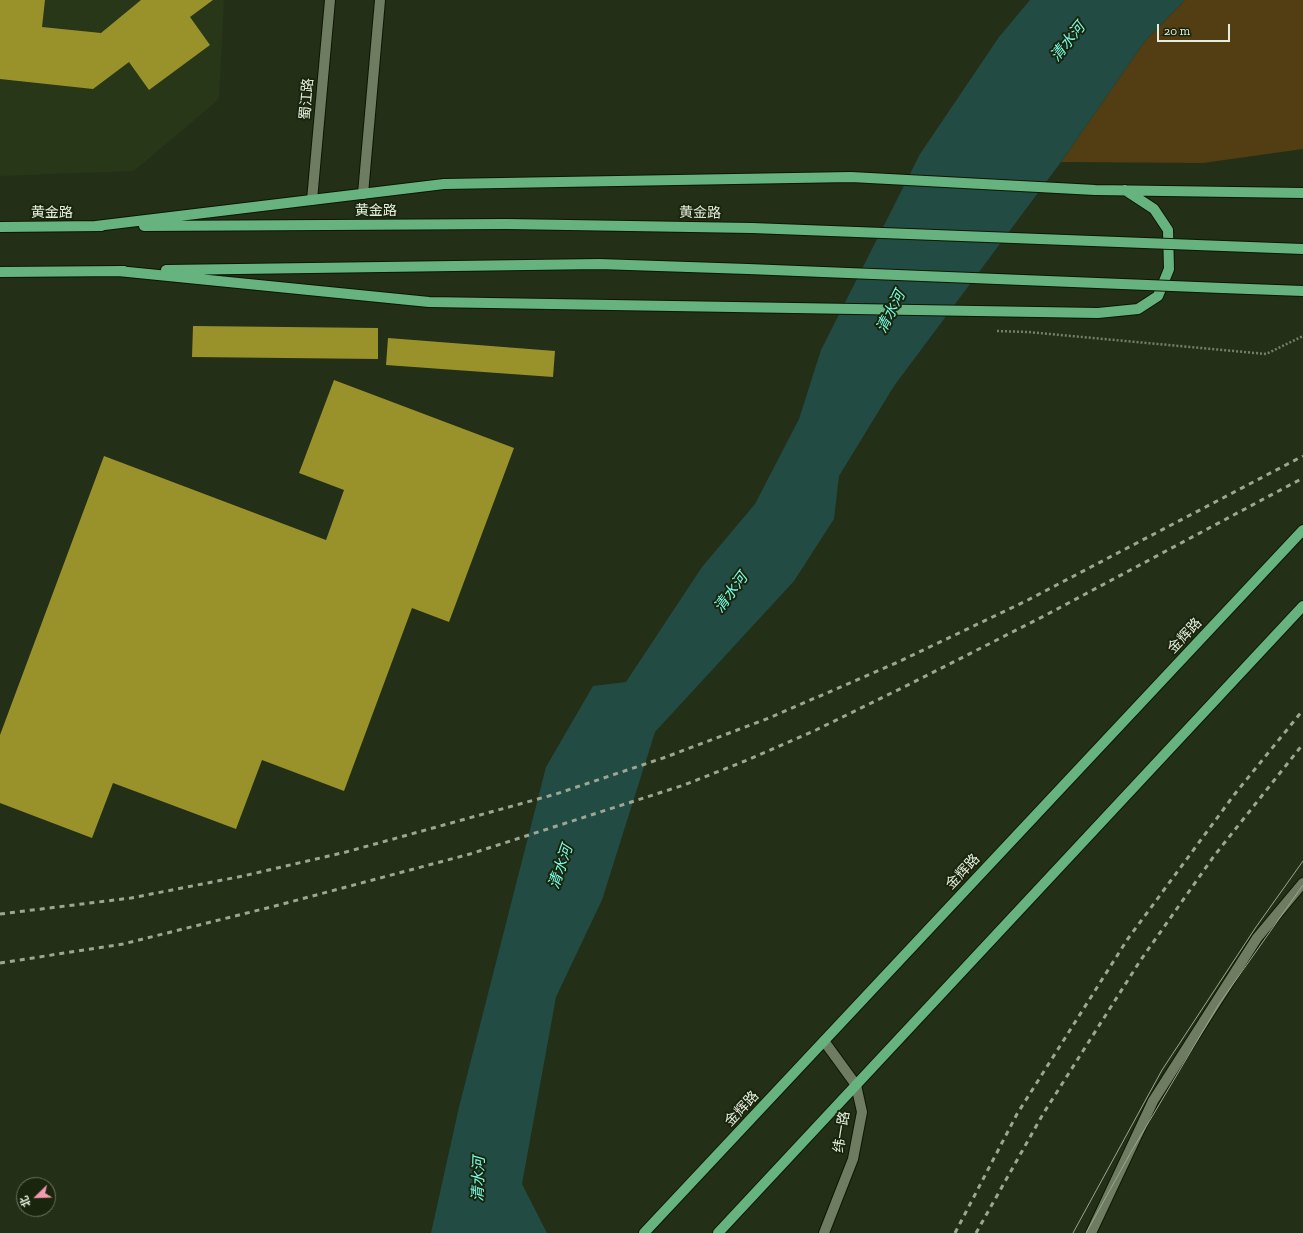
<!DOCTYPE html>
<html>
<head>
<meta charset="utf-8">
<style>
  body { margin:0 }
  #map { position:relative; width:1303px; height:1233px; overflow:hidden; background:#232f17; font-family:"Zilla Slab","Noto Sans SC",serif }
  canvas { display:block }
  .north { position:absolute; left:16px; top:1177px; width:40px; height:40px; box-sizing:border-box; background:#1a250d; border:1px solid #6b7561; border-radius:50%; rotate:247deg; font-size:11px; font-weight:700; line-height:16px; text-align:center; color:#e5eede }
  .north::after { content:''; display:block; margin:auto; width:14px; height:18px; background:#f29ab0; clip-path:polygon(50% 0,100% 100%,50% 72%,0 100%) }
  .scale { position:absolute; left:1157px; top:24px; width:73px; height:18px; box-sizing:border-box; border:2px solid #e5eede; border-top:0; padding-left:5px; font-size:12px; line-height:14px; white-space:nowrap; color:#e5eede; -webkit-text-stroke:3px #1a250d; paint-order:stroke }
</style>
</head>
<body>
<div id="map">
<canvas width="1303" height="1233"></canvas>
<div class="north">北</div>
<div class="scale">20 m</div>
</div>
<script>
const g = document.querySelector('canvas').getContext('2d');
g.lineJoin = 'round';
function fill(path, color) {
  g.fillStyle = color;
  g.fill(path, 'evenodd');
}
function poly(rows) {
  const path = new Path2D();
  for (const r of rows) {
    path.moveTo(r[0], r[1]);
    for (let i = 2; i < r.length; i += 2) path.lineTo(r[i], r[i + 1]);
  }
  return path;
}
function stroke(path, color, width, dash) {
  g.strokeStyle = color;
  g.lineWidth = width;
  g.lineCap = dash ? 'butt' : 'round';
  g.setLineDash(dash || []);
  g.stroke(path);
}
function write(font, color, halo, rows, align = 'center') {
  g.font = font + ' "Zilla Slab","Noto Sans SC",serif';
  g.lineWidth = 4;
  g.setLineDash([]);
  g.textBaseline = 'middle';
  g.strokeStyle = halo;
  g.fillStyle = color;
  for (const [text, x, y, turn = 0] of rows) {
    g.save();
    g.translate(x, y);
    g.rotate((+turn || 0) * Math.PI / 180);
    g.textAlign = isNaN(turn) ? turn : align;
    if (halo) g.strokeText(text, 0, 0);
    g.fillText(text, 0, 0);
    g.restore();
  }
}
fill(poly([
  [0,0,224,0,219,99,134,171,0,176]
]), '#283718');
fill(poly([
  [1185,0,1303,0,1303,149,1203,163,1061,162,1145,41]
]), '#533d12');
fill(poly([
  [1030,0,1185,0,1145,41,1061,162,894,386,839,476,834,519,794,581,655,732,602,900,556,997,522,1184,547,1233,431,1233,459,1107,546,767,593,686,626,682,702,567,755,504,799,419,821,350,920,154,999,37]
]), '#224b44');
fill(poly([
  [0,0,45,0,42,27,101,33,141,0,213,0,190,17,210,45,149,90,129,62,93,89,0,79],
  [193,326,378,328,378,359,192,357],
  [388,338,555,351,553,377,386,365],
  [334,380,514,448,449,622,412,608,344,791,262,760,236,829,113,783,92,838,0,803,0,735,104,456,326,540,344,490,299,473]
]), '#99922b');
const minor = poly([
  [363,194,380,0],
  [312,200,330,0],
  [824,1233,853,1159,862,1112,856,1085,824,1041],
  [1091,1233,1153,1101,1257,938,1303,883]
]);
const major = poly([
  [96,226,444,184,851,177,1095,190,1303,193],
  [144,226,507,224,752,228],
  [0,227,102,226],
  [1223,246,1303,249],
  [166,270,599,264,748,269],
  [118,271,429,302,1098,313,1138,309,1158,296,1169,269,1168,230,1154,209,1125,190],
  [0,272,124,271],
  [1222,288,1303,291],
  [644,1233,1303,530],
  [718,1233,1303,606]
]);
stroke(minor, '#0c1702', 12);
stroke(major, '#0c1702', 12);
stroke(poly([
  [997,331,1028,332,1266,354,1303,336]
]), '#75806b', 2.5, [2, 2]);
stroke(minor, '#6e7c61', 10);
stroke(major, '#67b380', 10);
stroke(poly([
  [1073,1233,1162,1070,1256,927,1303,861],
  [1086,1233,1131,1152,1219,1004,1303,885]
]), '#9ca693', 1);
stroke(poly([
  [0,914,131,898,243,876,346,852,556,794,666,757,769,718,896,663,1026,601,1303,456],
  [0,963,123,944,275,906,470,854,684,785,745,761,816,730,910,684,1046,615,1303,478],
  [955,1233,1017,1114,1127,940,1234,795,1303,710],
  [976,1233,1043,1114,1140,961,1214,856,1303,744]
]), '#9ca693', 3, [5, 5]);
const majorBridge = poly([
  [752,228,1223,246],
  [748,269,1222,288]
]);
stroke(majorBridge, '#0c1702', 12, []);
stroke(majorBridge, '#67b380', 10);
write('14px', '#e5eede', '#1a250d', [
  ["蜀江路",307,99,-85],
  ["黄金路",376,211],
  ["黄金路",52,213],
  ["黄金路",700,213,1],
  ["金辉路",1185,636,-47],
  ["金辉路",963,872,-47],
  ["金辉路",742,1109,-47],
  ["纬一路",842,1132,-81]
]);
write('italic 15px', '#7afde7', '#1a250d', [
  ["清水河",1068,42,-51],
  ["清水河",891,312,-63],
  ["清水河",731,593,-53],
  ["清水河",561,867,-71],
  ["清水河",479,1179,-88]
]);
</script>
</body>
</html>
